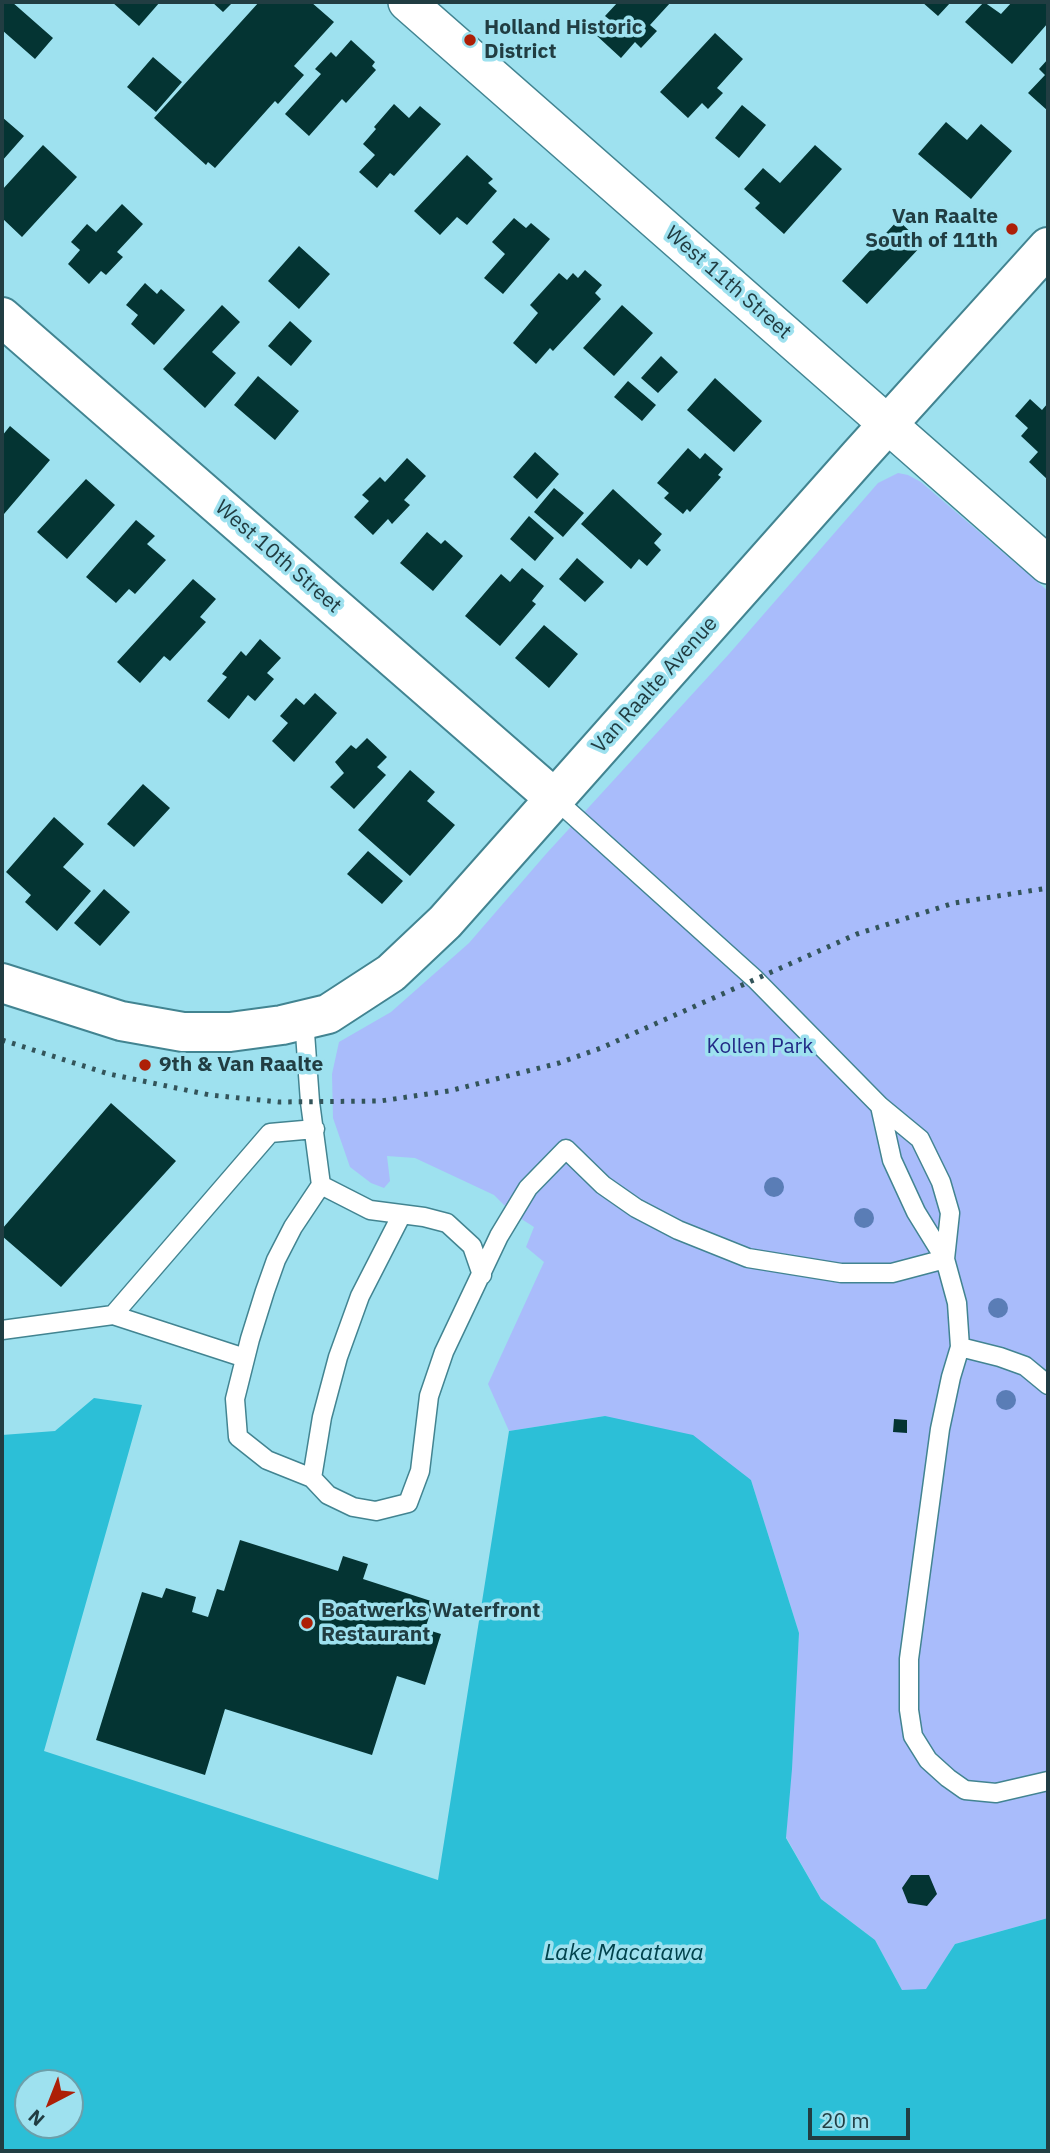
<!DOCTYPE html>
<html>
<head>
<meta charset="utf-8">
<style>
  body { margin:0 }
  #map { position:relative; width:1050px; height:2153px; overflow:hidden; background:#9ee1ef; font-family:"IBM Plex Sans",sans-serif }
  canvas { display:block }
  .frame { position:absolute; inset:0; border:4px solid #213d42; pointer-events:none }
  .north { position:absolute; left:14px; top:2069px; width:70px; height:70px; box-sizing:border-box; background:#9ee1ef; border:2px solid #6c9faa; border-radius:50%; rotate:222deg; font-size:19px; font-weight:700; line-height:28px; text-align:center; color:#213d42 }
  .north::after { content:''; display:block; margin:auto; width:24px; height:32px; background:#ad1f07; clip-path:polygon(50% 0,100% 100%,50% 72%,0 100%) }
  .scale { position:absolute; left:808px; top:2108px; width:102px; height:32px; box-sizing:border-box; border:4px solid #213d42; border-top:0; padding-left:9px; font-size:21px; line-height:24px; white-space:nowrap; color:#213d42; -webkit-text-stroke:5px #9ee1ef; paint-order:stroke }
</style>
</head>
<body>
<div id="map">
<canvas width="1050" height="2153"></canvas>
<div class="frame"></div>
<div class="north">N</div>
<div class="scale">20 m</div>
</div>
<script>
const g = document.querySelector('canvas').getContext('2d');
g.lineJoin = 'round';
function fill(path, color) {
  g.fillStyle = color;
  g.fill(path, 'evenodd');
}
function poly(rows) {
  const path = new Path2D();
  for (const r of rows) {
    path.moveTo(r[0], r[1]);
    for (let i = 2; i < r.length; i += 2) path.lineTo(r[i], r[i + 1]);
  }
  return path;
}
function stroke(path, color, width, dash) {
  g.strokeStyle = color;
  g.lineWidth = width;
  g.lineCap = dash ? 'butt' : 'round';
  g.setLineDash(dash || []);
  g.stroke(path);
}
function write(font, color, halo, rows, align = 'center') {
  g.font = font + ' "IBM Plex Sans",sans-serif';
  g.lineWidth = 7;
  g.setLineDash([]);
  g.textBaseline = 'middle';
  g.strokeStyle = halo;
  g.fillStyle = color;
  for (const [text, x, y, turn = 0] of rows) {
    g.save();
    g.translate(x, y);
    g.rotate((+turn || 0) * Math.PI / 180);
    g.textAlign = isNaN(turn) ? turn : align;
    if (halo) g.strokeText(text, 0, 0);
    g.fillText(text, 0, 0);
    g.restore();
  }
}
fill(poly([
  [898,473,908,475,921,482,1048,591,1048,1918,955,1944,926,1990,902,1990,875,1940,821,1899,786,1837,799,1633,751,1480,605,1416,509,1431,488,1384,544,1262,526,1247,534,1227,512,1213,494,1195,415,1158,387,1156,390,1181,384,1188,371,1183,350,1167,333,1118,332,1074,339,1042,391,1012,469,943,546,854,729,654,878,483]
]), '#a9bcfb');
fill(poly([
  [94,1398,142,1405,44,1751,438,1880,509,1431,605,1416,693,1435,751,1480,799,1633,792,1769,786,1838,821,1899,875,1940,902,1990,926,1989,955,1944,1048,1918,1048,2151,2,2151,2,1435,55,1431],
  [28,2083,70,2083,70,2125,28,2125]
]), '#2cbfd7');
fill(poly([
  [5,2,12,2,53,38,35,59,2,30,2,5],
  [112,2,160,2,139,26],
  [212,2,233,2,223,12],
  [259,2,311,2,334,22,294,66,304,75,278,104,275,101,215,168,208,162,206,165,154,118],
  [618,2,671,2,650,25,657,31,641,48,635,42,621,58,596,35,610,20,605,16],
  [922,2,951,2,938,16],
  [984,2,1001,14,1012,2,1048,2,1048,23,1012,64,965,22],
  [715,33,743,59,717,88,723,93,708,109,702,103,688,118,660,92],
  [351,40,375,62,372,66,376,70,346,103,342,99,309,136,285,114,321,74,315,69,331,52,336,57],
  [153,57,182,82,156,112,127,87],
  [1048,59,1048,111,1028,93,1045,75,1039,69],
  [394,104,409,118,420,106,441,124,394,176,390,173,377,188,359,172,375,155,363,144,376,129,374,127],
  [742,105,766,125,739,158,715,138],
  [2,117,24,136,2,161],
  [946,122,967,140,981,124,1012,151,971,199,918,154],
  [43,145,77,177,22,237,2,218,2,190],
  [815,145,842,169,784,234,755,208,760,203,744,189,763,168,780,183],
  [467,155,493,179,488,183,497,191,467,225,457,217,440,235,414,211],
  [122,204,143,224,117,252,123,257,106,275,101,271,89,284,68,264,80,250,71,242,87,224,96,232],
  [514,218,526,228,531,223,550,239,503,294,484,278,505,254,492,242],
  [898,220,923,244,867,304,842,281],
  [299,246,330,274,299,309,268,281],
  [585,270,602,285,595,293,601,299,553,351,550,348,536,364,513,343,538,313,530,305,559,273,567,280,573,273,578,278],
  [145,283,157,294,161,289,185,310,154,345,131,324,138,315,126,305],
  [222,305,240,322,212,352,236,373,205,408,163,369],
  [622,305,653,333,614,376,583,348],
  [290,321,312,341,291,366,268,346],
  [661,356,678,372,658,393,641,378],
  [258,376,299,411,275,440,234,405],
  [715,378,762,421,734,452,687,410],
  [628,381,656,405,642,421,614,397],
  [1030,399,1042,410,1048,403,1048,480,1029,462,1038,452,1021,436,1028,428,1015,416],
  [10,426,50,460,4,514,2,513,2,436],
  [688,448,700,459,705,453,723,469,718,475,721,477,690,512,687,509,683,514,664,498,669,493,657,483],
  [535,452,559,474,537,499,513,477],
  [407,458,426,476,404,500,410,505,392,524,388,519,373,535,354,517,369,501,362,495,380,477,385,482],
  [86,479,115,505,67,559,37,532],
  [554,488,584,513,563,537,534,512],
  [613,489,662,534,654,543,661,550,647,566,639,559,631,569,581,524],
  [529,516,554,538,535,561,510,539],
  [136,520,155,536,147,544,166,560,135,594,129,589,116,603,86,577],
  [427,532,441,544,445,540,463,556,433,591,400,563],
  [577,558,604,582,585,602,559,579],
  [522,568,544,586,532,601,536,604,500,646,465,616,501,574,510,582],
  [193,579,216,599,200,617,206,622,170,661,164,656,140,683,117,662],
  [544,625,578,654,549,688,515,658],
  [260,639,281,658,267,673,274,679,255,701,248,695,229,719,207,701,227,677,222,674,241,651,246,656],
  [315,693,337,713,294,762,272,741,288,723,280,716,296,698,304,705],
  [367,738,387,757,377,767,386,775,354,809,330,787,344,773,335,762,351,745,356,749],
  [410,770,435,792,427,801,455,825,410,876,358,830],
  [143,784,170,808,134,847,107,824],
  [54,817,84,844,63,867,91,891,57,931,25,902,31,895,6,872],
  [368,851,403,881,382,904,347,874],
  [104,889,130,912,100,946,74,923],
  [111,1103,176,1161,61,1287,2,1236,2,1229],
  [894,1419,907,1420,907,1433,893,1432],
  [240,1540,338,1571,343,1556,368,1564,363,1579,434,1602,425,1629,441,1634,425,1685,397,1676,372,1755,225,1709,205,1775,96,1740,142,1592,162,1598,166,1588,196,1597,192,1612,208,1617,217,1589,224,1591],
  [911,1875,929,1875,937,1894,927,1906,908,1903,902,1888]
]), '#043433');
const lane = poly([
  [554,798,755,979,880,1106,920,1139,941,1182,950,1213,945,1259],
  [304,1019,310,1102,321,1185,293,1227,276,1260,265,1291,250,1339,235,1399,238,1437,267,1460,312,1478,328,1495,353,1507,376,1511,408,1503,420,1471,429,1396,444,1352,499,1236,528,1188,566,1149,603,1185,636,1208,678,1230,748,1258,841,1273,892,1273,945,1259],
  [880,1106,892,1160,916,1212,945,1259,957,1303,960,1347,951,1377,940,1429,909,1659,909,1710,913,1736,928,1760,948,1778,965,1790,996,1793,1048,1781],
  [321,1185,370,1210,424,1217,447,1223,472,1246,482,1275],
  [113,1315,245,1358],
  [2,1330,113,1315,270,1133,315,1129],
  [960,1347,1000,1357,1025,1366,1048,1385],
  [312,1478,322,1417,338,1357,360,1296,401,1216]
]);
const street = poly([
  [407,2,1048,565]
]);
const secondary = poly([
  [2,317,554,798],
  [2,983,121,1021,183,1032,230,1032,282,1025,328,1014,391,973,445,922,859,456,1048,247]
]);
stroke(lane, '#428491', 21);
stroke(street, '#428491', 40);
stroke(secondary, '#428491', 42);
stroke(lane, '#fff', 18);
stroke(street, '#fff', 37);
stroke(secondary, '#fff', 38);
stroke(poly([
  [2,1040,109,1074,210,1095,279,1102,380,1101,449,1091,559,1063,601,1048,857,934,954,903,1048,888]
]), '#33545a', 5, [3.5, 7]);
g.fillStyle = '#5a7db6';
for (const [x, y] of [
  [774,1187],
  [864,1218],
  [998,1308],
  [1006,1400]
]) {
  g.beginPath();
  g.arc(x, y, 10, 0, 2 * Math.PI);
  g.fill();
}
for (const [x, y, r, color] of [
  [470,40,7,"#ad1f07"],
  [1012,229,7,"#ad1f07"],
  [145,1065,7,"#ad1f07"],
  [307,1623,7,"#ad1f07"]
]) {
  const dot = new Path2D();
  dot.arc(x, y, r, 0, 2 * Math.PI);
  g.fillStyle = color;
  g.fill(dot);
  stroke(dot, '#9ee1ef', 2.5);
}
write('bold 21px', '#213d42', '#9ee1ef', [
  ["Holland Historic",484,28],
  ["District",484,52],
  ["Van Raalte",998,217,"right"],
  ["South of 11th",998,241,"right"],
  ["9th & Van Raalte",159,1065],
  ["Boatwerks Waterfront",321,1611],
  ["Restaurant",321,1635]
], 'left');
write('21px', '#213d42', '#9ee1ef', [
  ["West 11th Street",728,283,41],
  ["West 10th Street",278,557,41],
  ["Van Raalte Avenue",655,685,-48]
]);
write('21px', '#232c87', '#9ee1ef', [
  ["Kollen Park",760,1047]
]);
write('italic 23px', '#00424c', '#9ee1ef', [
  ["Lake Macatawa",624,1953]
]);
</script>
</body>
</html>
